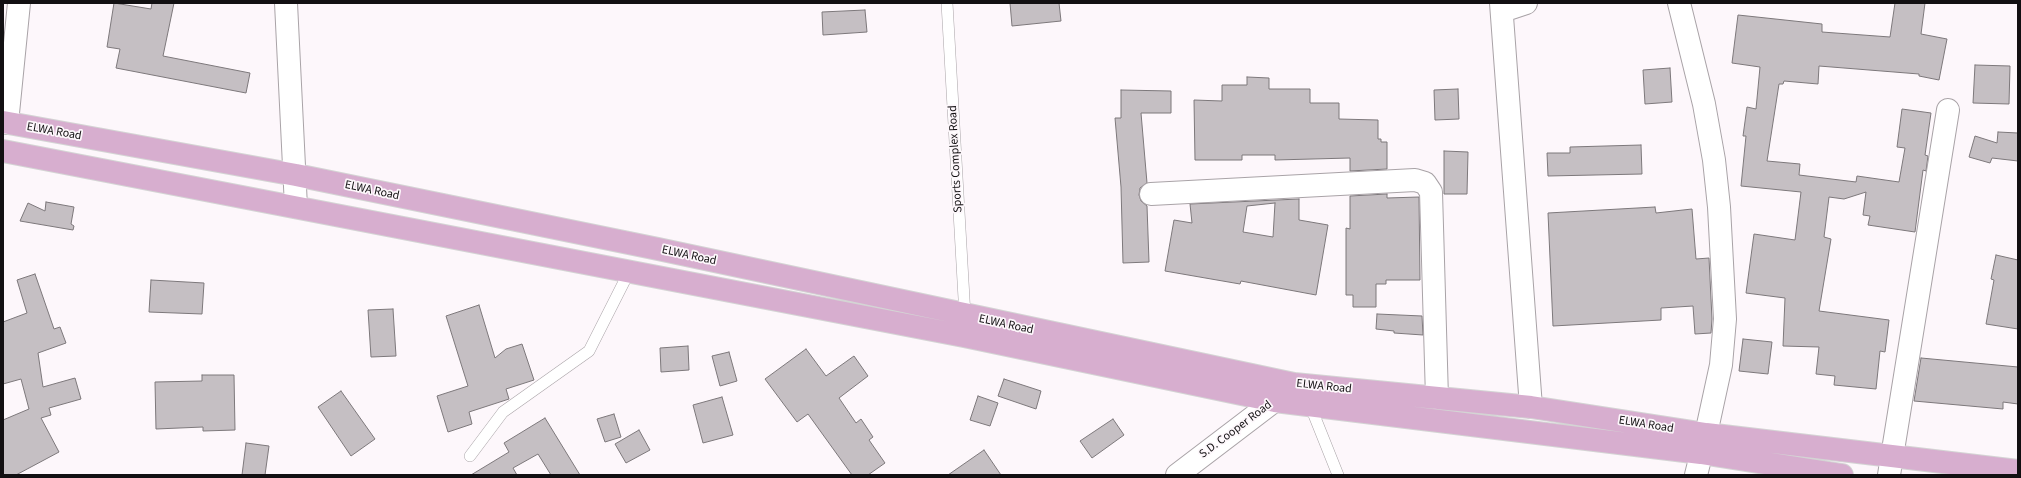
<!DOCTYPE html>
<html>
<head>
<meta charset="utf-8">
<style>
  body { margin:0 }
  #map { position:relative; width:2021px; height:478px; overflow:hidden; background:#fdf7fb; font-family:"Source Sans 3",sans-serif }
  canvas { display:block }
  .frame { position:absolute; inset:0; border:4px solid #121012; pointer-events:none }
</style>
</head>
<body>
<div id="map">
<canvas width="2021" height="478"></canvas>
<div class="frame"></div>
</div>
<script>
const g = document.querySelector('canvas').getContext('2d');
g.lineJoin = 'round';
function fill(path, color) {
  g.fillStyle = color;
  g.fill(path, 'evenodd');
}
function poly(rows) {
  const path = new Path2D();
  for (const r of rows) {
    path.moveTo(r[0], r[1]);
    for (let i = 2; i < r.length; i += 2) path.lineTo(r[i], r[i + 1]);
  }
  return path;
}
function stroke(path, color, width, dash) {
  g.strokeStyle = color;
  g.lineWidth = width;
  g.lineCap = dash ? 'butt' : 'round';
  g.setLineDash(dash || []);
  g.stroke(path);
}
function write(font, color, halo, rows, align = 'center') {
  g.font = font + ' "Source Sans 3",sans-serif';
  g.lineWidth = 3.5;
  g.setLineDash([]);
  g.textBaseline = 'middle';
  g.strokeStyle = halo;
  g.fillStyle = color;
  for (const [text, x, y, turn = 0] of rows) {
    g.save();
    g.translate(x, y);
    g.rotate((+turn || 0) * Math.PI / 180);
    g.textAlign = isNaN(turn) ? turn : align;
    if (halo) g.strokeText(text, 0, 0);
    g.fillText(text, 0, 0);
    g.restore();
  }
}
const building = poly([
  [114,3,151,9,152,3,174,3,163,56,250,73,246,93,116,68,120,49,107,47,114,3],
  [1010,3,1059,3,1061,21,1012,26,1010,3],
  [1895,3,1925,3,1921,34,1947,39,1939,80,1919,76,1919,74,1819,66,1818,84,1784,81,1783,84,1779,84,1767,161,1800,164,1799,175,1856,182,1857,176,1899,182,1905,148,1897,147,1902,109,1931,113,1925,155,1928,156,1926,171,1923,170,1915,232,1868,225,1870,216,1863,215,1866,192,1844,199,1829,197,1824,237,1831,239,1819,311,1889,320,1885,352,1880,351,1876,389,1834,385,1835,376,1816,374,1819,347,1783,346,1785,298,1746,293,1754,234,1795,240,1801,192,1741,186,1746,136,1743,136,1747,107,1756,109,1760,67,1732,63,1738,15,1822,24,1822,32,1890,37,1895,3],
  [865,10,867,32,823,35,822,12,865,10],
  [1975,65,2010,66,2009,104,1973,103,1975,65],
  [1670,68,1672,102,1645,104,1643,70,1670,68],
  [1247,77,1269,78,1269,89,1310,89,1310,103,1339,103,1339,119,1378,120,1378,139,1381,139,1381,142,1387,142,1387,169,1350,171,1350,158,1275,160,1275,155,1242,155,1242,160,1195,160,1194,100,1222,101,1222,85,1247,85,1247,77],
  [1458,89,1459,119,1435,120,1434,90,1458,89],
  [1121,90,1171,91,1171,113,1141,113,1147,183,1140,188,1139,195,1141,201,1147,206,1149,262,1123,263,1121,187,1115,118,1121,118,1121,90],
  [1998,132,2018,133,2018,161,1992,158,1990,163,1969,157,1975,136,1997,143,1998,132],
  [1641,145,1642,174,1548,176,1547,153,1570,153,1570,147,1641,145],
  [1444,151,1468,152,1467,194,1444,194,1444,151],
  [1387,194,1387,198,1419,197,1420,280,1386,280,1386,284,1376,284,1376,307,1353,307,1353,295,1346,295,1346,228,1350,229,1350,196,1387,194],
  [1299,199,1299,220,1328,225,1316,295,1241,281,1240,284,1165,271,1174,220,1192,223,1190,204,1299,199],
  [1275,203,1273,237,1243,232,1247,206,1275,203],
  [46,202,74,207,71,224,74,226,73,230,20,221,28,203,45,211,46,202],
  [1655,207,1656,213,1692,209,1696,259,1709,258,1712,319,1711,333,1695,334,1693,306,1661,308,1661,320,1553,326,1548,213,1655,207],
  [1996,255,2018,260,2018,329,1986,324,1994,280,1991,279,1996,255],
  [35,274,54,329,60,327,66,343,38,353,43,387,75,378,81,399,49,408,51,415,41,418,59,452,16,475,3,475,3,420,29,409,21,379,3,384,3,322,27,313,17,280,35,274],
  [151,280,204,283,202,314,149,312,151,280],
  [479,305,495,358,506,349,522,344,534,380,506,389,509,399,469,412,472,424,448,432,437,396,468,386,446,316,479,305],
  [393,309,396,356,371,357,368,310,393,309],
  [1377,314,1422,316,1423,335,1394,333,1394,331,1376,329,1377,314],
  [1743,339,1772,342,1768,374,1739,371,1743,339],
  [688,346,689,370,661,372,660,348,688,346],
  [806,349,826,376,854,356,868,376,839,398,856,423,861,419,873,437,869,440,885,463,868,475,852,475,808,414,797,422,765,379,806,349],
  [729,352,737,381,720,386,712,356,729,352],
  [1921,358,2018,367,2018,404,2003,402,2003,409,1914,401,1921,358],
  [202,375,234,375,235,430,203,431,203,427,156,429,155,382,202,381,202,375],
  [1004,379,1041,391,1036,409,998,396,1004,379],
  [341,391,375,439,351,456,318,407,341,391],
  [978,396,998,403,990,426,970,420,978,396],
  [722,397,733,435,703,443,693,405,722,397],
  [614,414,621,437,605,442,597,419,614,414],
  [545,418,580,475,551,475,538,454,513,468,517,475,471,475,509,452,504,443,545,418],
  [1113,419,1124,435,1092,458,1080,441,1113,419],
  [639,430,650,450,626,463,615,444,639,430],
  [246,443,269,446,265,475,242,475,246,443],
  [984,450,1001,475,948,475,984,450]
]);
fill(building, '#c5bfc3');
stroke(building, '#7d787b', 1);
const service = poly([
  [947,3,965,316],
  [1310,405,1338,475],
  [470,456,503,412,589,351,629,272]
]);
const minor = poly([
  [286,3,296,207],
  [1501,3,1531,407],
  [1679,3,1704,104,1714,160,1719,207,1725,319,1721,365,1706,434],
  [1502,11,1526,3],
  [7,123,19,3],
  [1151,194,1415,180,1425,183,1431,192,1437,398],
  [1889,475,1948,110]
]);
const tertiary = poly([
  [1177,475,1286,392],
  [1696,475,1706,435]
]);
const primary = poly([
  [3,122,296,175,658,249,1294,384,1531,407,1706,434,2018,471],
  [3,151,964,336,1275,401,1701,453,1842,475]
]);
stroke(service, '#a9a3a7', 12);
stroke(minor, '#a9a3a7', 24);
stroke(tertiary, '#a9a3a7', 24);
stroke(primary, '#d4d4d4', 24);
stroke(service, '#fff', 11);
stroke(minor, '#fff', 22);
stroke(tertiary, '#fff', 22);
stroke(primary, '#d7aecf', 22);
write('12px', '#121012', '#fdf7fb', [
  ["ELWA Road",54,132,10],
  ["Sports Complex Road",956,159,-93],
  ["ELWA Road",372,191,12],
  ["ELWA Road",689,256,12],
  ["ELWA Road",1006,325,12],
  ["ELWA Road",1324,387,6],
  ["ELWA Road",1646,425,9],
  ["S.D. Cooper Road",1236,430,-37]
]);
</script>
</body>
</html>
